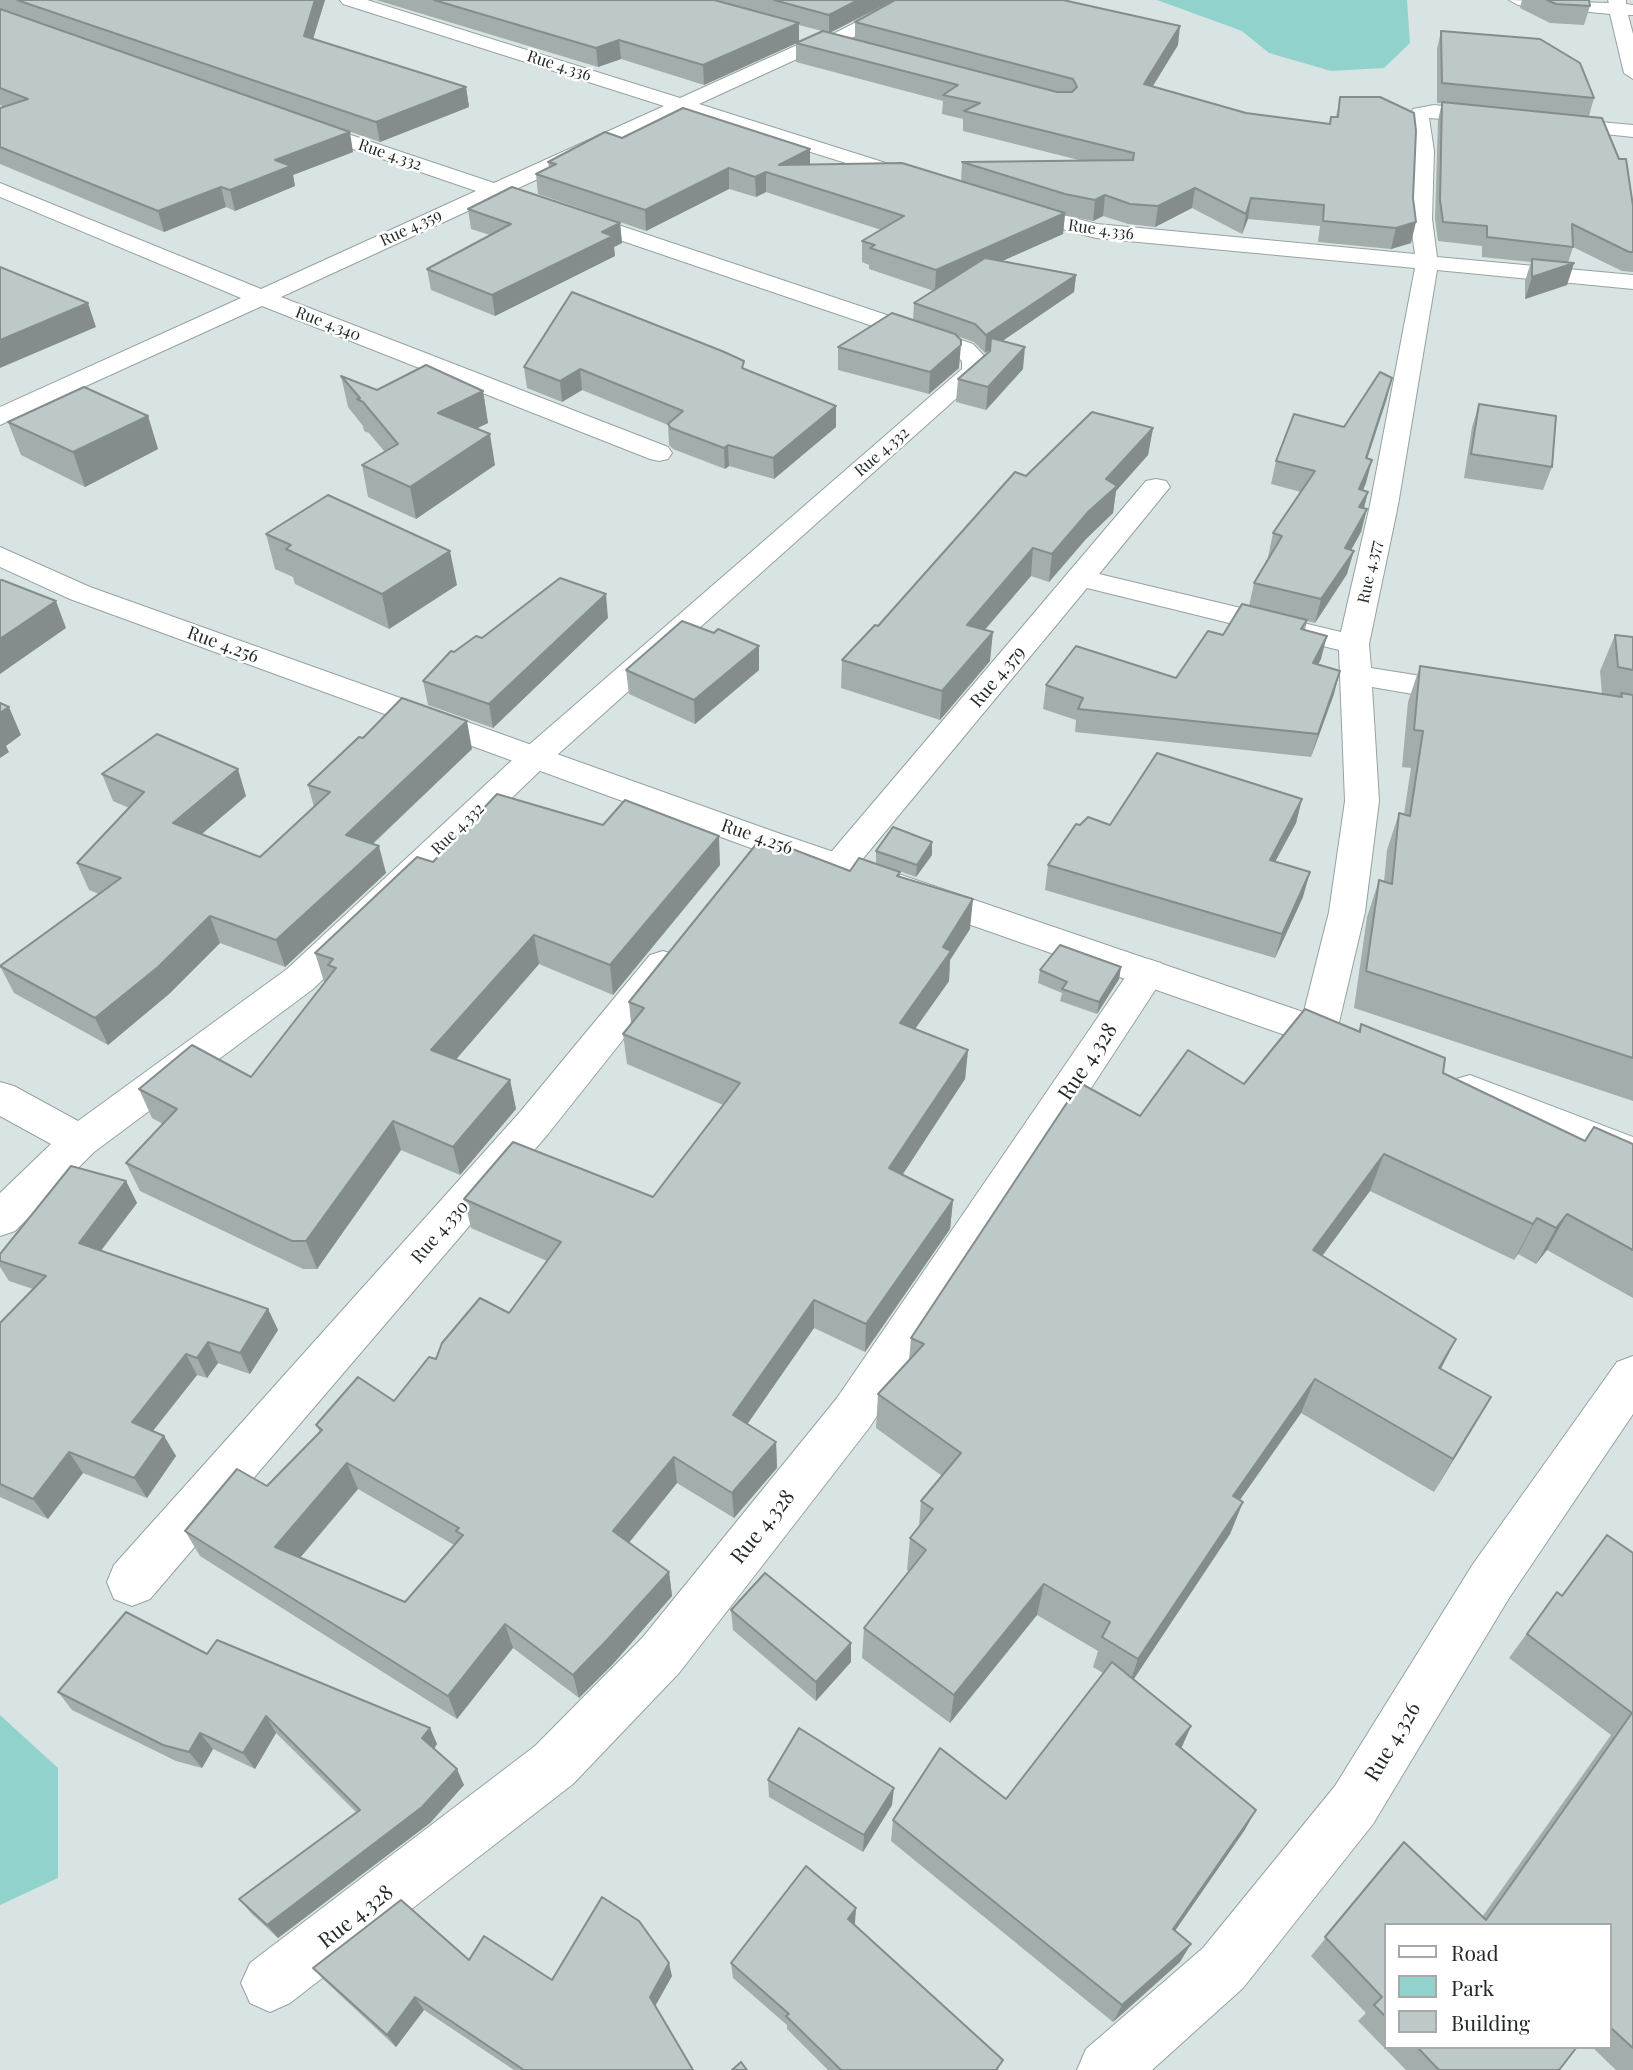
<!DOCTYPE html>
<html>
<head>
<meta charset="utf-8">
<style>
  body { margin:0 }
  #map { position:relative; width:1633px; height:2070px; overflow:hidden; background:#d8e4e3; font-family:"Playfair Display",serif }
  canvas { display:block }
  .legend { position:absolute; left:1384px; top:1923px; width:228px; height:126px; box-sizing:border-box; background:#fff; border:2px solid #a7a9a9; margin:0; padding:9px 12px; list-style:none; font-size:21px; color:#242929 }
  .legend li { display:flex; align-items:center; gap:14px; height:35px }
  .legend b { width:35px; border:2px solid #a7a9a9 }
</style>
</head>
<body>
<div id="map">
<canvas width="1633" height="2070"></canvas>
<ul class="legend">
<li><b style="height:9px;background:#fff"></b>Road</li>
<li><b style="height:19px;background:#92d2cc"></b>Park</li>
<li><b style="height:19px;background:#bdc9c8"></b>Building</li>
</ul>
</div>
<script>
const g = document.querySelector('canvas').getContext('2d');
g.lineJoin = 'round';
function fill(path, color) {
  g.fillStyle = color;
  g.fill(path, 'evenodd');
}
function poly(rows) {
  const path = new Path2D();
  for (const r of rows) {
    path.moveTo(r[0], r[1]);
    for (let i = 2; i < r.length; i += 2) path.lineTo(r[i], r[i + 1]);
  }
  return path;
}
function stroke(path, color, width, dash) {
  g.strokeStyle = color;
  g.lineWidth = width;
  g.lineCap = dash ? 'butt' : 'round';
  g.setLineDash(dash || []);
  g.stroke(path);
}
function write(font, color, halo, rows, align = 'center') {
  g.font = font + ' "Playfair Display",serif';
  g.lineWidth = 5;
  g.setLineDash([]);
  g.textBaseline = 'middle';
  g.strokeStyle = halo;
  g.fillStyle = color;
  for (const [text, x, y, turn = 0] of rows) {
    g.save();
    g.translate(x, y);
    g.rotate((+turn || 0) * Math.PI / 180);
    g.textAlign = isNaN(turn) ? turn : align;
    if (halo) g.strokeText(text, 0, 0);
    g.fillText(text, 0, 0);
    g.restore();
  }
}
fill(poly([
  [1157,0,1407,0,1410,43,1384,68,1331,71,1269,53,1242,31],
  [0,1715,58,1768,58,1878,0,1905]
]), '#92d2cc');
const minor = poly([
  [340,0,367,0,680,98,815,37,827,37,900,0,922,0,835,47,823,47,699,104,927,176,931,180,927,184,913,184,683,112,514,190,973,344,987,359,987,371,547,764,313,989,94,1152,15,1231,0,1236,0,1193,51,1144,0,1116,0,1082,14,1086,78,1121,287,969,523,750,962,369,962,361,955,354,496,198,281,297,668,447,672,453,668,459,659,461,650,459,262,306,0,425,0,407,241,298,0,197,0,183,261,289,476,191,295,129,292,125,295,121,309,121,494,183,664,106,343,4,340,0],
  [1509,0,1609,3,1608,0,1626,0,1626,4,1633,5,1633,15,1628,15,1633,34,1633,79,1624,73,1610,14,1518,5,1509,0],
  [1434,105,1491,111,1498,113,1501,117,1498,121,1491,123,1429,118,1434,151,1432,219,1437,257,1633,275,1633,289,1437,270,1398,505,1369,644,1371,668,1465,683,1476,686,1481,693,1476,700,1465,703,1372,687,1379,801,1365,912,1337,1031,1332,1041,1318,1045,1304,1041,1299,1031,1329,912,1345,801,1339,650,1087,588,851,873,839,877,827,873,821,865,827,857,1146,481,1156,479,1166,481,1170,487,1099,574,1341,632,1370,505,1415,268,1096,238,1006,214,1003,209,1006,204,1014,202,1097,224,1415,254,1410,219,1414,151,1409,119,1413,109,1434,105],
  [1555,118,1633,125,1633,137,1548,128,1545,124,1548,120,1555,118],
  [663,951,676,955,682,964,676,973,548,1134,150,1599,132,1606,114,1599,107,1582,114,1565,520,1112,650,955,663,951],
  [1148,959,1161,963,1167,972,1161,981,869,1428,679,1673,573,1784,290,2003,270,2012,250,2003,241,1983,250,1963,535,1746,643,1637,837,1398,1135,963,1148,959],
  [1633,1356,1633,1414,1509,1598,1373,1824,1243,1988,1152,2070,1077,2070,1086,2049,1203,1948,1335,1786,1473,1564,1617,1362,1633,1356]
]);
const tertiary = poly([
  [0,547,90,587,775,832,1356,1030,1361,1040,1356,1050,1342,1054,1328,1050,751,848,70,599,0,567,0,547],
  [1470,1075,1633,1137,1633,1173,1456,1101,1450,1090,1456,1079,1470,1075]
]);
stroke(minor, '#96a2a0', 2);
stroke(tertiary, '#96a2a0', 2);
fill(minor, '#fff');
fill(tertiary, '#fff');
fill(poly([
  [0,0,325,0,313,39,466,87,469,107,380,142,221,87,353,152,293,175,295,186,235,211,226,207,164,232,0,164,0,108,5,107,0,105],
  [376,0,894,0,830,33,855,39,855,22,1178,45,1152,86,1246,113,1329,124,1331,117,1336,117,1340,97,1411,243,1391,249,1318,242,1320,226,1248,219,1242,234,1192,208,1155,227,1128,224,1103,216,1093,221,1065,215,1063,234,1002,261,1076,275,1074,292,1002,341,1023,369,986,410,956,402,958,379,990,351,991,349,985,353,974,342,957,336,959,368,929,394,838,370,838,347,913,320,914,303,934,291,869,269,869,265,862,262,862,241,881,230,766,192,756,197,729,189,646,231,538,194,536,174,549,168,548,162,622,138,810,164,961,181,962,162,1083,161,963,131,963,119,942,114,943,101,796,62,796,43,822,31,799,25,799,42,704,85,621,59,598,67],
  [1522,0,1589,0,1590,6,1584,25,1550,23,1520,8],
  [1441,31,1594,98,1589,116,1633,206,1633,272,1622,271,1573,247,1568,263,1574,263,1567,285,1525,299,1525,281,1531,262,1482,257,1482,246,1438,241,1435,219,1438,120,1442,103,1437,103,1437,49],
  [468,209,620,223,622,243,614,247,615,256,495,316,431,290,427,269,490,235,471,229],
  [524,367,744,369,836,427,774,479,729,466,725,469,673,449,669,445,668,425,582,390,562,402,527,388],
  [341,376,377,390,483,391,488,423,477,428,495,465,416,519,368,497,362,465,385,452,369,433,364,431,363,426,348,407],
  [1392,378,1386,401,1367,458,1366,483,1363,490,1368,492,1364,508,1361,532,1351,550,1347,574,1315,623,1307,621,1305,630,1321,659,1318,664,1334,694,1311,757,1075,732,1076,720,1043,709,1046,685,1176,678,1223,635,1249,606,1254,583,1269,558,1268,557,1273,533,1301,492,1271,484,1276,461,1344,427],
  [1479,404,1552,467,1543,490,1464,478,1472,427],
  [148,416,158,449,85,487,21,455,8,422],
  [1153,428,1148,455,1116,491,1113,513,1086,539,1049,582,1031,576,984,630,990,661,940,720,841,688,842,660,878,626,1026,476],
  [266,534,457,585,389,629,295,584,293,577,275,569],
  [608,618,493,728,428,705,423,681,454,652,482,638],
  [714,633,759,646,759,670,695,724,629,694,626,670],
  [1615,635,1633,637,1633,1101,1354,1008,1367,917,1379,880,1384,882,1387,850,1399,813,1404,814,1411,768,1402,767,1408,702,1420,666,1602,694,1600,671],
  [363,738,472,749,373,844,386,873,285,967,220,943,169,994,108,1045,14,993,0,966,99,894,89,890,77,863,129,808,113,801,102,774,246,796,202,834,260,857,314,807,308,785],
  [1302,799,1296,823,1275,862,1303,897,1275,958,1045,890,1048,865,1080,825,1110,825],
  [932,842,932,855,916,877,876,863,876,851],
  [433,862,720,865,613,995,539,964,456,1059,510,1080,516,1109,460,1175,401,1150,317,1269,303,1269,140,1191,126,1163,163,1124,152,1118,139,1089,251,1077,325,982,324,982,315,953],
  [850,871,900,872,900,877,970,929,950,960,949,981,915,1029,968,1050,965,1079,902,1174,953,1200,950,1229,865,1352,814,1328,747,1424,776,1442,777,1468,734,1518,677,1483,629,1543,669,1572,672,1596,613,1664,579,1698,513,1648,457,1719,200,1556,185,1531,267,1486,320,1432,316,1425,394,1401,436,1359,509,1313,547,1261,471,1228,464,1199,653,1197,723,1105,627,1064,623,1034,631,1024,629,1002],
  [358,1489,454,1545,405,1602,300,1558],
  [1121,967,1119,979,1097,1014,1060,1001,1062,993,1038,983,1040,970],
  [1361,1024,1443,1073,1585,1141,1633,1151,1633,1298,1547,1250,1536,1264,1518,1254,1514,1260,1370,1191,1322,1256,1456,1339,1441,1369,1471,1431,1434,1492,1301,1413,1240,1500,1243,1502,1230,1534,1133,1679,1191,1726,1181,1748,1256,1810,1244,1831,1175,1931,1180,1962,1113,2022,891,1841,893,1820,1006,1799,1103,1673,1093,1667,1098,1651,1037,1615,950,1723,862,1658,864,1628,909,1571,907,1570,910,1538,919,1527,921,1501,942,1476,876,1428,878,1394,909,1360,911,1338,1140,1116,1244,1084,1358,1032],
  [126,1181,137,1203,101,1250,268,1309,278,1330,250,1374,218,1363,207,1378,197,1375,153,1431,164,1436,176,1456,147,1498,83,1473,48,1519,0,1497,0,1323,33,1289,9,1281,0,1267,0,1254],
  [1607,1535,1633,1553,1633,2070,1616,2070,1592,2047,1610,2047,1610,1925,1386,1925,1386,2047,1577,2047,1559,2070,1406,2070,1358,2021,1366,2013,1311,1956,1404,1842,1482,1917,1611,1735,1509,1658,1557,1592,1562,1596],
  [731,1610,851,1643,851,1662,816,1701,733,1630],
  [207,1654,430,1728,437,1744,434,1749,464,1785,430,1823,278,1938,251,1913,239,1899,357,1813,276,1733,255,1769,213,1749,202,1768,176,1761,72,1710,58,1692],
  [768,1780,892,1805,863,1852,769,1797],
  [856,1908,854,1925,999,2070,828,2070,787,2029,787,2025,733,1978,731,1963],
  [469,1960,552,1980,672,1976,655,2006,693,2070,514,2070,424,2010,396,2047,324,1980,313,1968]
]), '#a3adac');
fill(poly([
  [315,0,325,0,308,55,304,36],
  [858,0,894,0,829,33,829,15],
  [799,23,799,42,704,85,703,65],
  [1180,26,1178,45,1142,104,1144,84],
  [619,40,621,59,598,67,596,48],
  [466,87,469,107,380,142,376,122],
  [350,132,353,152,293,175,295,186,235,211,230,190,275,160],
  [810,149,810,169,779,165],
  [729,168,729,189,646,231,645,210],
  [766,172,766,192,756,197,755,177],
  [221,187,226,207,164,232,158,211],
  [1195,188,1192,208,1155,227,1158,206],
  [1105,195,1103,216,1093,221,1095,200],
  [1251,198,1248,219,1242,234,1246,214],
  [1065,213,1063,234,935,291,936,270],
  [1416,222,1411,243,1391,249,1396,228],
  [620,223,622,243,614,247,615,256,495,316,492,295,602,232],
  [1574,263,1567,285,1525,299,1532,277],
  [1076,275,1074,292,985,353,986,335],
  [88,303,96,327,0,368,0,340],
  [961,345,959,368,929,394,930,372],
  [1025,347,1023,369,986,410,988,387],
  [580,369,582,390,562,402,560,381],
  [1392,378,1386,401,1360,481,1366,458],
  [483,391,488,423,443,445,438,413],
  [836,406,836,427,774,479,773,458],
  [148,416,158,449,85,487,73,452],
  [1153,428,1148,455,1116,491,1113,513,1086,539,1049,582,1052,554,1106,479],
  [490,434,495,465,416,519,410,487],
  [728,445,729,466,725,469,724,448],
  [1372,460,1366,483,1353,513,1359,489],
  [1368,492,1362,515,1359,507],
  [1367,509,1361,532,1339,572,1345,548],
  [1033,548,1031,576,965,653,967,625],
  [450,551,457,585,389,629,382,594],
  [1354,551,1347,574,1315,623,1321,599],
  [606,594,608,618,493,728,489,704],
  [56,601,66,628,0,674,0,639],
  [993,632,990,661,940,720,942,691],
  [1327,636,1321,659,1307,686,1313,663],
  [759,646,759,670,695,724,694,700],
  [1340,671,1334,694,1311,757,1318,734],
  [9,707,21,735,6,746,9,752,0,758,0,713],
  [467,721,472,749,353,862,346,835],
  [238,769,246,796,183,850,173,823],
  [1302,799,1296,823,1263,884,1270,860],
  [719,836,720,865,613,995,610,965],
  [932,842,932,855,916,877,917,865],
  [379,846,386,873,285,967,276,940],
  [1310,872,1303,897,1275,958,1282,934],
  [973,899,970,929,950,960,949,981,898,1053,900,1023,943,947],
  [210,916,220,943,169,994,108,1045,95,1018],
  [534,935,539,964,439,1079,431,1050],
  [1121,967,1119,979,1097,1014,1099,1002],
  [968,1050,965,1079,888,1197,889,1168],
  [510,1080,516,1109,460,1175,453,1147],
  [393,1121,401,1150,317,1269,306,1241],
  [1384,1154,1370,1191,1300,1286,1313,1250],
  [126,1181,137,1203,91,1264,79,1243],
  [953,1200,950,1229,865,1352,866,1324],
  [1567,1214,1547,1250,1536,1264,1556,1228],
  [1537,1218,1518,1254,1514,1260,1533,1224],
  [814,1300,814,1328,735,1442,733,1415],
  [268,1309,278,1330,250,1374,240,1353],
  [1456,1339,1438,1374,1439,1368],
  [208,1342,218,1363,207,1378,197,1358],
  [186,1354,197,1375,144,1442,132,1422],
  [1315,1379,1301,1413,1220,1528,1233,1496],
  [1491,1397,1471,1431,1434,1492,1453,1459],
  [164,1436,176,1456,147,1498,134,1478],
  [776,1442,777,1468,734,1518,732,1493],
  [69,1452,83,1473,48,1519,33,1499],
  [674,1457,677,1483,618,1556,613,1531],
  [347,1463,358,1489,288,1572,275,1547],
  [1243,1502,1230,1534,1128,1688,1138,1659],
  [669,1572,672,1596,613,1664,579,1698,573,1675],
  [1044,1584,1037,1615,950,1723,954,1695],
  [505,1624,513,1648,457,1719,448,1696],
  [851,1643,851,1662,816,1701,816,1682],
  [266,1716,276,1733,255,1769,243,1753],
  [1191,1726,1181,1749,1176,1744],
  [430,1728,437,1744,430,1754,422,1738],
  [200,1733,213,1749,202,1768,189,1752],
  [457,1769,464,1785,430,1823,278,1938,267,1925],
  [894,1788,892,1805,863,1852,864,1835],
  [1256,1810,1244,1831,1163,1948,1173,1929],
  [856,1908,855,1923,847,1934,848,1919],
  [1191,1944,1180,1962,1113,2022,1122,2005],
  [669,1963,672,1976,653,2010,650,1997],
  [415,1997,424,2010,396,2047,387,2035]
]), '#848d8c');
const building = poly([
  [17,0,315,0,304,36,466,87,376,122,17,0],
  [434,0,714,0,799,23,703,65,619,40,596,48,434,0],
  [774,0,858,0,829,15,774,0],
  [895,0,1063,0,1180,26,1144,84,1246,113,1330,124,1331,117,1338,117,1340,97,1380,97,1414,113,1416,131,1413,198,1416,222,1396,228,1323,221,1324,205,1251,198,1246,214,1195,188,1158,206,1130,204,1105,195,1095,200,1065,194,962,162,1133,160,1134,153,964,111,980,103,943,95,958,85,796,43,823,31,1057,92,1072,92,1077,87,1073,79,855,22,895,0],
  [1547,0,1589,0,1590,6,1556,4,1547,0],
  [0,9,350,132,275,160,291,166,230,190,221,187,158,211,0,147,0,108,28,99,0,88,0,9],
  [1441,31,1540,39,1580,63,1594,98,1442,83,1441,31],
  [1442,102,1602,118,1619,159,1626,159,1633,206,1633,252,1629,252,1572,224,1573,247,1487,237,1487,226,1443,222,1440,200,1442,102],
  [683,108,810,149,779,165,902,163,1065,213,936,270,870,248,875,245,862,241,904,216,766,172,755,177,729,168,645,210,536,174,556,164,548,162,605,132,622,138,683,108],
  [512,187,620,223,602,232,613,236,492,295,427,269,511,224,468,209,512,187],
  [985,258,1076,275,986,335,975,324,914,303,985,258],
  [1532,259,1574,263,1532,277,1532,259],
  [0,267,88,303,0,340,0,267],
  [572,292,722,351,744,361,742,368,836,406,773,458,728,445,724,448,671,428,668,424,683,411,580,369,560,381,524,367,572,292],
  [892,313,955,334,961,340,961,345,930,372,838,347,892,313],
  [991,338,1025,347,988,387,958,379,990,351,991,338],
  [426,365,483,391,438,413,490,434,410,487,362,465,398,444,363,402,357,399,360,398,341,376,377,390,426,365],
  [1380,372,1392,378,1366,458,1372,460,1359,489,1368,492,1359,507,1367,509,1345,548,1354,551,1321,599,1254,583,1282,536,1273,533,1315,471,1276,461,1294,414,1344,427,1380,372],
  [84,387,148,416,73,452,8,422,84,387],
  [1479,404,1556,416,1552,467,1471,454,1479,404],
  [1092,412,1153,428,1106,479,1117,486,1089,511,1052,554,1033,548,967,625,993,632,942,691,842,660,875,625,878,626,1015,472,1026,476,1092,412],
  [328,495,450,551,382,594,286,549,291,545,266,534,328,495],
  [560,578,606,594,489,704,423,681,451,651,454,652,476,636,482,638,560,578],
  [0,580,2,580,56,601,0,639,0,580],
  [1242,604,1307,620,1301,629,1327,636,1313,663,1340,671,1318,734,1078,709,1083,698,1046,685,1076,646,1176,678,1208,631,1223,635,1242,604],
  [682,621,714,633,718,629,759,646,694,700,626,670,682,621],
  [1615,635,1633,637,1633,670,1618,667,1615,635],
  [1420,666,1622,697,1621,693,1633,695,1633,1058,1366,971,1379,880,1392,884,1399,813,1410,816,1423,731,1414,730,1420,666],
  [402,698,467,721,346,835,379,846,276,940,210,916,158,967,95,1018,0,966,121,878,77,863,144,792,102,774,157,734,238,769,173,823,260,857,330,792,308,785,359,737,363,738,402,698],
  [0,703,9,707,0,713,0,703],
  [1157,753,1302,799,1270,860,1310,872,1282,934,1048,865,1076,824,1080,825,1088,817,1110,825,1157,753],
  [497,794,603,825,625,800,719,836,610,965,534,935,431,1050,510,1080,453,1147,393,1121,306,1241,292,1241,126,1163,177,1109,139,1089,192,1045,251,1077,336,968,328,965,333,959,315,953,417,857,433,862,497,794],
  [893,827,932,842,917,865,876,851,893,827],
  [758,842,785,850,787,847,850,871,859,858,900,872,897,876,973,899,943,947,951,951,900,1023,968,1050,889,1168,953,1200,866,1324,814,1300,733,1415,776,1442,732,1493,674,1457,613,1531,669,1572,607,1640,573,1675,505,1624,448,1696,185,1531,237,1469,267,1486,322,1430,316,1425,358,1377,394,1401,429,1357,436,1359,442,1343,480,1298,509,1313,561,1242,464,1199,513,1142,653,1197,740,1083,623,1034,644,1008,629,1002,758,842],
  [347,1463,459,1528,456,1531,463,1535,405,1602,275,1547,347,1463],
  [1060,945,1121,967,1099,1002,1062,989,1067,982,1040,970,1060,945],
  [1305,1009,1360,1032,1361,1024,1445,1058,1443,1073,1585,1141,1594,1127,1633,1144,1633,1250,1567,1214,1556,1228,1537,1218,1533,1224,1384,1154,1313,1250,1456,1339,1439,1368,1491,1397,1453,1459,1315,1379,1233,1496,1243,1502,1138,1659,1102,1637,1110,1622,1044,1584,954,1695,864,1628,926,1550,910,1538,933,1509,921,1501,961,1453,878,1394,924,1344,911,1338,1080,1083,1140,1116,1188,1050,1244,1084,1305,1009],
  [71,1166,126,1181,79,1243,268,1309,240,1353,208,1342,197,1358,186,1354,132,1422,164,1436,134,1478,69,1452,33,1499,0,1484,0,1323,46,1276,0,1261,0,1254,71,1166],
  [1607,1535,1633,1553,1633,2048,1610,2027,1610,1925,1386,1925,1386,2017,1374,2005,1382,1997,1325,1937,1404,1842,1486,1920,1632,1713,1527,1634,1557,1592,1562,1596,1607,1535],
  [765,1573,851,1643,816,1682,731,1610,765,1573],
  [126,1612,207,1654,217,1640,430,1728,422,1738,457,1769,422,1807,267,1925,239,1899,360,1810,266,1716,243,1753,200,1733,189,1752,163,1745,58,1692,126,1612],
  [1112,1662,1191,1726,1176,1744,1256,1810,1173,1929,1191,1944,1122,2005,893,1820,940,1748,1006,1799,1112,1662],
  [799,1728,894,1788,864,1835,768,1780,799,1728],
  [806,1866,856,1908,848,1919,1003,2060,996,2070,841,2070,786,2016,789,2014,731,1963,806,1866],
  [602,1897,639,1921,669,1963,650,1997,693,2070,524,2070,415,1997,387,2035,313,1968,401,1900,469,1960,484,1936,552,1980,602,1897],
  [1417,2047,1577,2047,1559,2070,1439,2070,1417,2047],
  [741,2062,747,2070,732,2070,741,2062]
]);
fill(building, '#bdc9c8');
stroke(building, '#848d8c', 2);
write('16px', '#242929', '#fff', [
  ["Rue 4.336",559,66,18],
  ["Rue 4.332",390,155,19],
  ["Rue 4.359",411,228,-25],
  ["Rue 4.336",1101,230,8],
  ["Rue 4.340",328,324,21],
  ["Rue 4.332",882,452,-41],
  ["Rue 4.377",1370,572,-78],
  ["Rue 4.332",458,829,-44]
]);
write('18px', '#242929', '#fff', [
  ["Rue 4.256",223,645,20],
  ["Rue 4.379",998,677,-50],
  ["Rue 4.256",757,837,19],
  ["Rue 4.330",440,1232,-49]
]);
write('21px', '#242929', '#fff', [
  ["Rue 4.328",1088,1062,-56],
  ["Rue 4.328",763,1527,-51],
  ["Rue 4.326",1393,1742,-59],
  ["Rue 4.328",356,1917,-38]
]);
</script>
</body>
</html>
